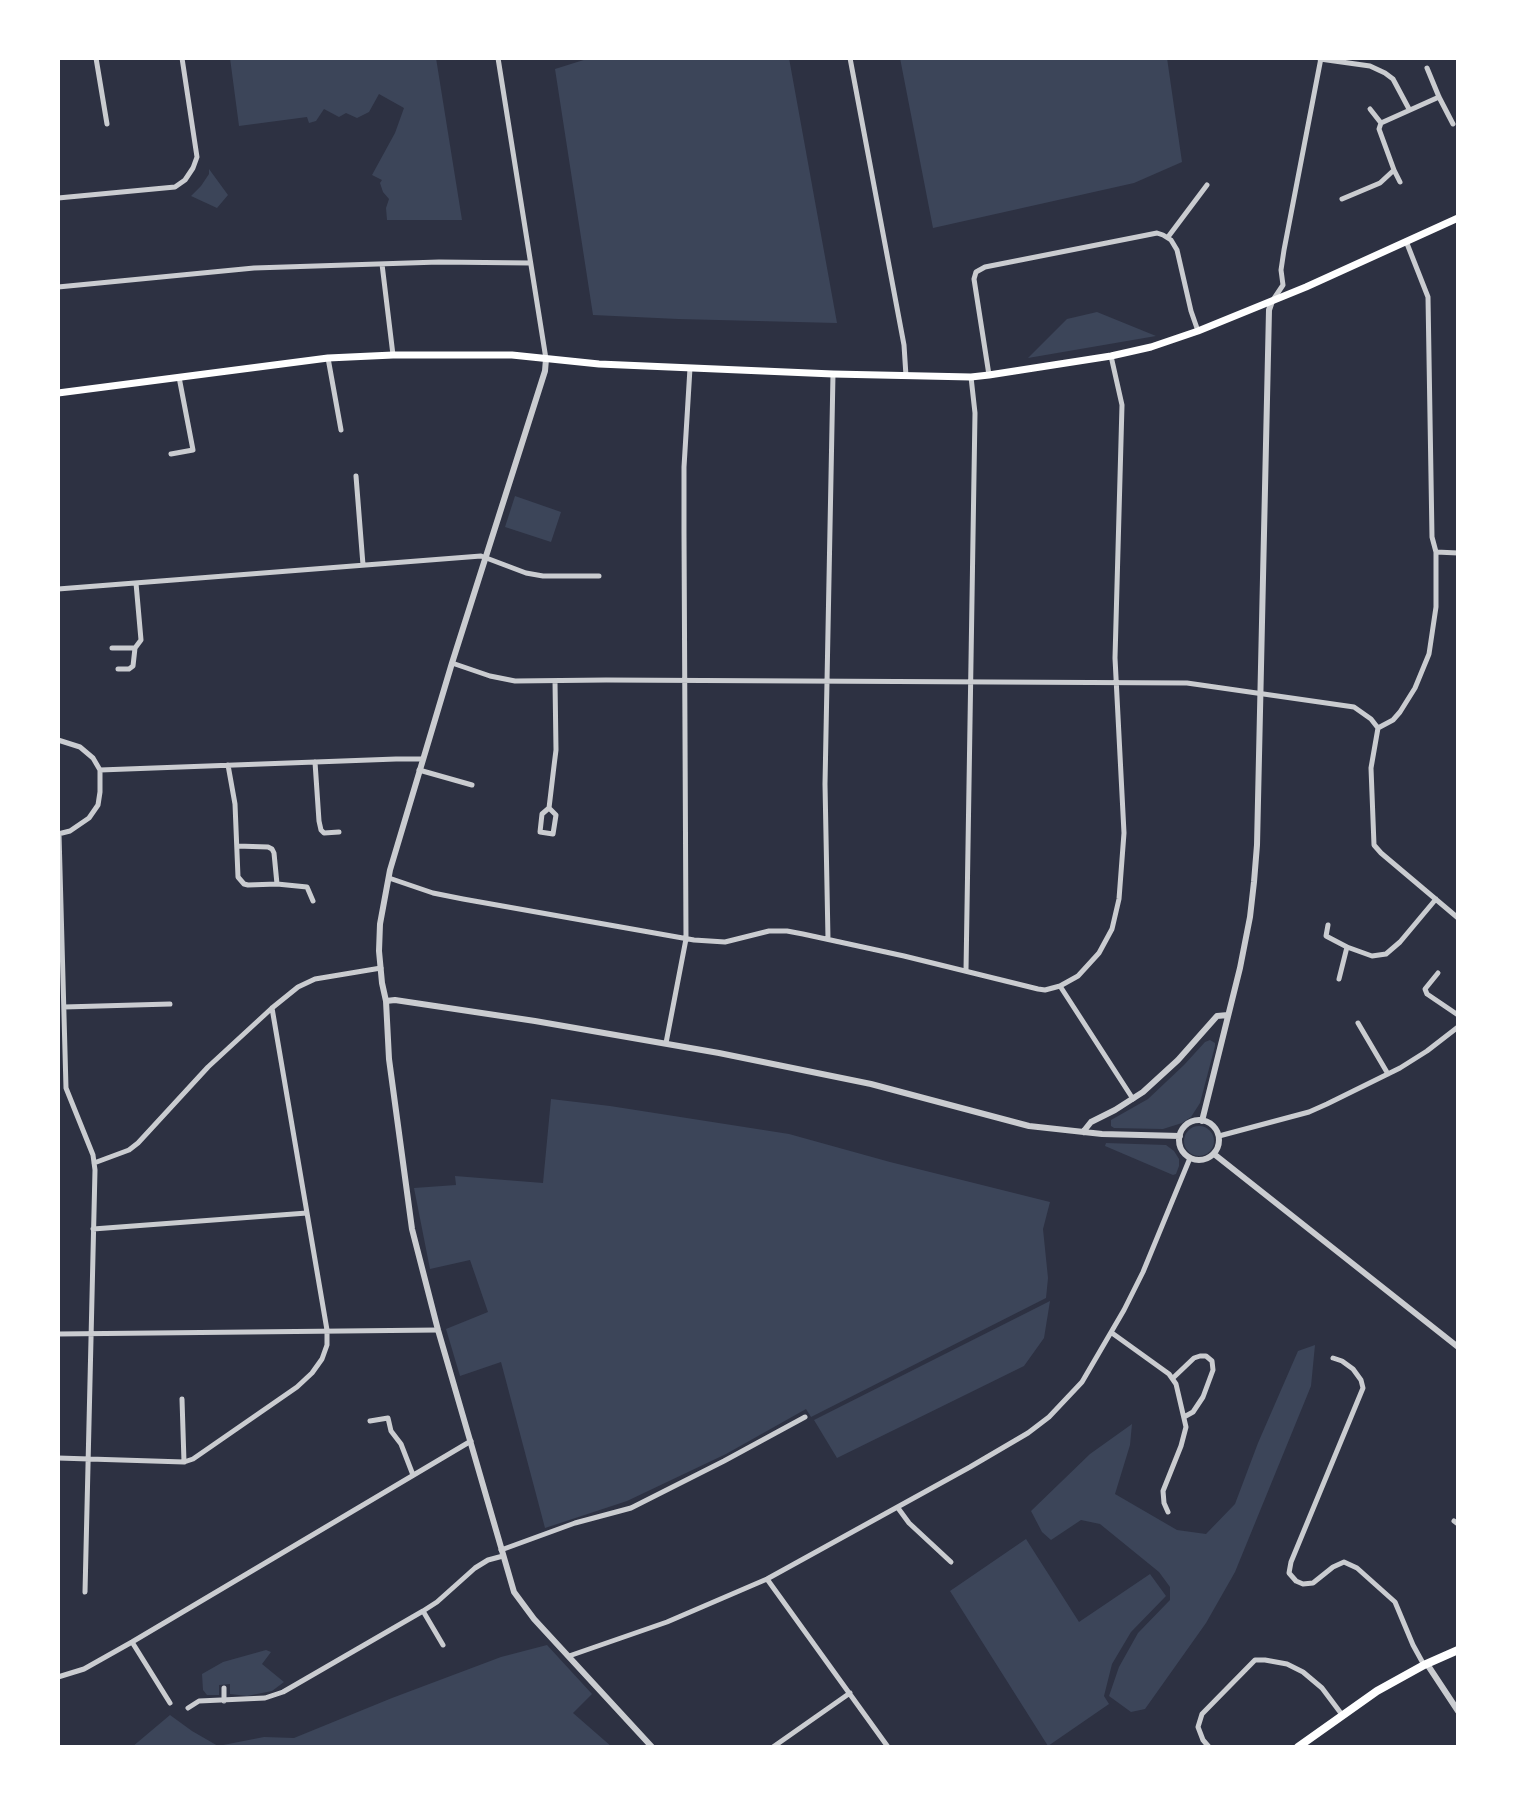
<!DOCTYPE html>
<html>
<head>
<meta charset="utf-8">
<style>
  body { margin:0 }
  #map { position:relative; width:1516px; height:1805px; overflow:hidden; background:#2d3142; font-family:"Roboto Condensed",sans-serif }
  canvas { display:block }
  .frame { position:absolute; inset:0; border:60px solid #fff; pointer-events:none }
</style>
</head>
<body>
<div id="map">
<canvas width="1516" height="1805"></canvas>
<div class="frame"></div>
</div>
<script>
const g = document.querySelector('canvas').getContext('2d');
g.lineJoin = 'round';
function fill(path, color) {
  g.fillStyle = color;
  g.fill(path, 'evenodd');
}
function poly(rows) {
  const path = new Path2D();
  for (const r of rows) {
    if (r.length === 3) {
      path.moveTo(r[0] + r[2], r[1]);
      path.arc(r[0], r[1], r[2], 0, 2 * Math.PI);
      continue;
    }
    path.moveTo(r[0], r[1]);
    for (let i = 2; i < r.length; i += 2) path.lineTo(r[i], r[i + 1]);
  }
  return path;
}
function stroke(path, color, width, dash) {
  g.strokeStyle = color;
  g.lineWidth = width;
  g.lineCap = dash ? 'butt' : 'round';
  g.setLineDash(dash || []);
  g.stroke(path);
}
fill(poly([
  [230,58,436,58,462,220,387,220,386,208,389,199,383,192,380,183,382,180,372,175,395,133,404,108,379,94,369,112,357,118,346,113,339,117,324,109,316,121,309,123,307,117,239,126],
  [590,58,789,58,837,323,678,319,593,315,555,69],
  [900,58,1167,58,1182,162,1134,183,933,228],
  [209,169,228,195,217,208,191,196,201,186,209,174],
  [1097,312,1156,336,1028,358,1067,319],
  [515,496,561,512,551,542,505,527],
  [1210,1040,1215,1043,1215,1046,1200,1103,1191,1117,1182,1123,1163,1129,1114,1128,1111,1126,1111,1120,1148,1099,1184,1065,1205,1042],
  [551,1099,610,1106,789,1134,890,1162,1050,1202,1043,1229,1048,1278,1046,1298,811,1417,806,1409,726,1454,627,1501,545,1528,501,1362,460,1376,446,1329,488,1312,470,1260,430,1269,414,1188,456,1185,455,1176,543,1183],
  [1199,1141,15],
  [1106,1143,1166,1145,1174,1151,1179,1159,1179,1166,1176,1174,1173,1175,1105,1146],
  [1050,1301,1044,1338,1024,1366,837,1458,814,1420],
  [1315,1345,1311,1386,1235,1572,1206,1623,1145,1709,1131,1712,1109,1696,1119,1667,1138,1633,1170,1600,1170,1587,1159,1572,1100,1524,1081,1520,1051,1540,1042,1532,1031,1511,1090,1454,1132,1424,1130,1445,1115,1494,1177,1530,1206,1534,1235,1504,1258,1443,1298,1351],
  [1026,1539,1079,1622,1150,1574,1166,1596,1131,1632,1112,1664,1104,1696,1109,1704,1048,1746,950,1591],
  [547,1645,592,1694,573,1713,612,1747,132,1747,170,1715,192,1731,218,1746,264,1737,294,1738,392,1698,501,1657],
  [266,1650,271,1652,262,1664,284,1682,272,1691,247,1696,230,1694,230,1684,219,1685,219,1695,207,1695,203,1690,202,1674,223,1662]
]), '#3c4559');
stroke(poly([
  [96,58,107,124],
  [498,58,546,359],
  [850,58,904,345,906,376],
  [1320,59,1370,66,1385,73,1393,79,1409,109],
  [1427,68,1439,97,1453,124],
  [1370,109,1381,123],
  [1400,182,1394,170,1379,129,1381,123,1439,97],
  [58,198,175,187,185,180,193,168,197,157,182,58],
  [1342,199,1380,183,1394,170],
  [1168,237,1207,185],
  [382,264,393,355],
  [58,287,254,268,439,262,530,263],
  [1273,300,1283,285,1281,270,1284,250,1321,58],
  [328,358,341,430],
  [989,375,974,279,976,272,985,267,1142,236,1157,233,1163,235,1171,240,1177,250,1191,311,1198,331],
  [171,454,193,450,179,377],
  [356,476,363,565],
  [1436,552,1458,553],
  [58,589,481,556,526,573,543,576,599,576],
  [112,648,135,648],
  [452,663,490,676,515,681,606,680,1187,683,1354,707,1371,719,1378,728],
  [118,669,129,669,133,666,135,648,141,640,136,583],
  [1378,728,1393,720,1400,712,1415,688,1429,654,1436,607,1436,552,1432,537,1428,297,1406,241],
  [1378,728,1371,768,1374,845,1381,853,1458,918],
  [58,740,80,747,93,758,100,770,100,792,98,805,89,818,70,831,58,834],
  [315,762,319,821,321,830,324,833,339,832],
  [228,765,235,804,238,877,244,884,248,885,277,884,307,887,313,901],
  [100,770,396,759,422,759],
  [419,770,472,785],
  [549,808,556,815,553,834,540,832,542,814,549,808,554,766,556,750,555,681],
  [59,834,66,1088,93,1155,95,1170,85,1592],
  [237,846,268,847,272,849,274,853,277,884],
  [389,878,433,893,463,899,694,940,725,942,769,931,787,931,803,934,904,956,1038,989,1045,990,1060,986,1078,976,1099,953,1112,929,1119,899,1124,833,1115,658,1122,405,1111,356],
  [1328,925,1326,936,1347,947],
  [828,939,825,784,833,374],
  [966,971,975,413,971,377],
  [1438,973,1425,989,1427,994,1458,1015],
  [1339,979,1347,947,1372,956,1386,954,1400,942,1436,899],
  [1060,986,1133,1099],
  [64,1007,170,1004],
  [1358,1023,1388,1074],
  [666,1043,686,939,684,532,684,467,690,368],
  [1219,1136,1309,1112,1327,1104,1400,1068,1427,1051,1458,1027],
  [94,1163,129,1150,138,1143,208,1067,272,1008,298,987,315,979,381,968],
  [93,1229,307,1213],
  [1112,1333,1169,1374,1176,1384,1186,1427,1181,1446,1163,1491,1164,1503,1168,1512],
  [58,1334,438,1330],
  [1333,1358,1342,1361,1353,1369,1361,1380,1363,1388,1291,1562,1289,1573,1296,1581,1303,1584,1313,1583,1333,1567,1344,1562,1357,1568,1395,1602,1413,1645,1424,1665],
  [1173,1378,1194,1358,1200,1356,1206,1356,1212,1361,1213,1370,1203,1397,1193,1412,1184,1417],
  [182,1399,184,1462],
  [370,1421,388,1418,391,1431,401,1444,413,1475],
  [58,1458,184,1462,193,1459,297,1387,312,1373,322,1359,327,1345,327,1330,272,1008],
  [898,1508,909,1523,951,1562],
  [1454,1521,1458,1524],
  [501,1550,575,1523,631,1508,724,1461,805,1417],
  [767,1579,888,1747],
  [423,1611,443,1645],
  [132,1642,170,1703],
  [569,1656,667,1622,767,1579,970,1467,1028,1433,1049,1417,1082,1382,1124,1310,1143,1272,1190,1158],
  [58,1677,84,1669,132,1642,471,1441],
  [224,1688,224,1701],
  [188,1708,199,1701,265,1698,283,1692,423,1611,437,1602,475,1568,488,1560,503,1556],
  [773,1747,850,1693],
  [1209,1747,1203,1740,1198,1727,1202,1714,1255,1660,1265,1660,1287,1664,1303,1672,1322,1688,1343,1716]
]), '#caccd0', 5);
stroke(poly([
  [546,359,545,371,452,663,390,870,380,924,379,951,382,983,386,1001,389,1059,412,1229,438,1330,514,1592,534,1619,652,1747],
  [386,1001,395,1000,535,1021,719,1053,871,1084,1029,1126,1102,1134,1180,1136],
  [1199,1140,20],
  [1202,1121,1240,968,1250,917,1254,882,1257,845,1269,310,1272,301],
  [1083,1132,1091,1122,1115,1110,1143,1092,1178,1060,1217,1016,1228,1015],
  [1214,1154,1458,1347],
  [1427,1664,1458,1711]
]), '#caccd0', 6);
stroke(poly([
  [58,393,328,358,393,355,512,355,599,364,833,374,971,377,989,375,1111,356,1151,347,1198,331,1306,287,1458,218]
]), '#fff', 7);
stroke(poly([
  [1298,1747,1377,1691,1424,1665,1458,1650]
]), '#fff', 8);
</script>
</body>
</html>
